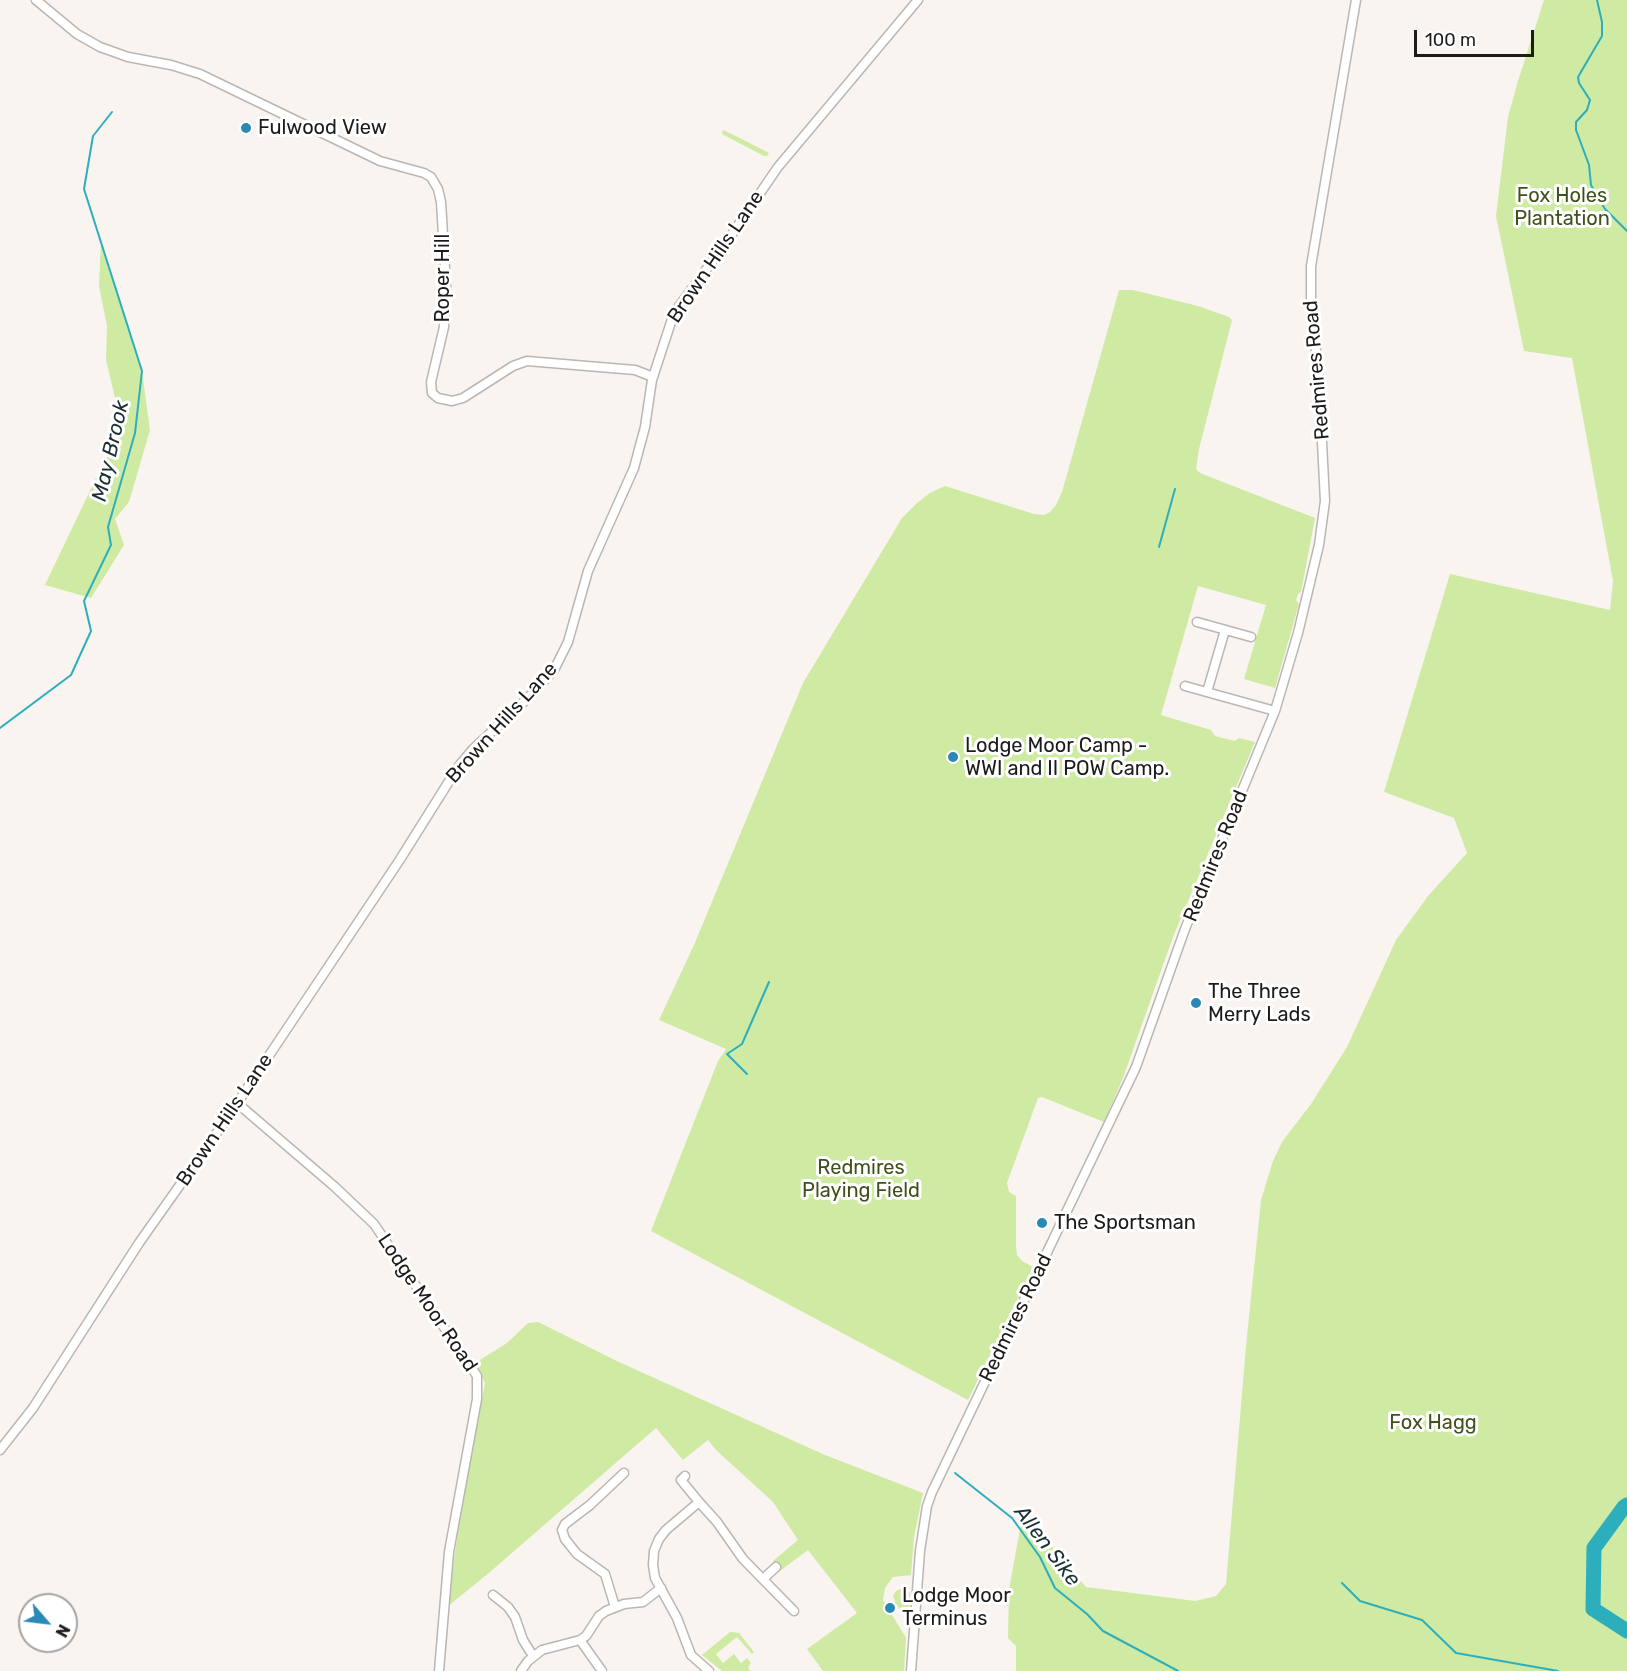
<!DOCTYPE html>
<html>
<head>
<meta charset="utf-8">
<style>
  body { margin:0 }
  #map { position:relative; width:1627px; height:1671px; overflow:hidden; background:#faf4f0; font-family:Rubik,sans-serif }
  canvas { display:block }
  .north { position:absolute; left:18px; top:1593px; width:60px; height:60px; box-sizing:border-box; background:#fff; border:2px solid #a5a4a3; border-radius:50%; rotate:118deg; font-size:16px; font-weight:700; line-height:24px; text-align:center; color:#1d1b1a }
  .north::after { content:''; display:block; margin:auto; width:21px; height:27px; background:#2a88b4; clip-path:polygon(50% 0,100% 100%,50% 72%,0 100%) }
  .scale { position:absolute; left:1414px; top:30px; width:120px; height:27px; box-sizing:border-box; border:3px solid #1d1b1a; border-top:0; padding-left:8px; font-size:18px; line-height:21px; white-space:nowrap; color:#1d1b1a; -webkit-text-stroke:4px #fff; paint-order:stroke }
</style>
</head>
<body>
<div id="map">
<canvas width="1627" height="1671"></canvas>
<div class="north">N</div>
<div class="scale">100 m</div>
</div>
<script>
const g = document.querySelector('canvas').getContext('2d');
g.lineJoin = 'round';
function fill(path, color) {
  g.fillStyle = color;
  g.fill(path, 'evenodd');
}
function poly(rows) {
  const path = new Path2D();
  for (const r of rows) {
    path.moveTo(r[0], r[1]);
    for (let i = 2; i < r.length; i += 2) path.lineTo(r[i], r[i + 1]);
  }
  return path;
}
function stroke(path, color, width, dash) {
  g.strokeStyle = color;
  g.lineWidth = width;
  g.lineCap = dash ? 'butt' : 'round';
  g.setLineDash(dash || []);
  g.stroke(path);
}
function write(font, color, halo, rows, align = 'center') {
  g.font = font + ' Rubik,sans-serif';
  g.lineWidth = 6;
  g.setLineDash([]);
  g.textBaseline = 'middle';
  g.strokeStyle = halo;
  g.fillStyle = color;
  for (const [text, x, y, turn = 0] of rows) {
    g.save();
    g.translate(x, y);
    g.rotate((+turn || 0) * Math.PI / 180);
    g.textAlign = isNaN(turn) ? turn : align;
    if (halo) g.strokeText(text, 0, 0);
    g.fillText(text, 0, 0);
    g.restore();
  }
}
fill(poly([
  [1544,0,1627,0,1627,1671,1016,1671,1016,1646,1008,1638,1009,1590,1023,1512,1086,1587,1195,1601,1216,1596,1226,1584,1246,1346,1261,1200,1273,1161,1282,1142,1311,1104,1347,1047,1396,940,1428,896,1467,853,1454,818,1384,792,1450,574,1610,610,1613,581,1572,358,1524,351,1496,216,1508,117,1518,81],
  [723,130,738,137,769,153,767,156,764,156,722,134],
  [101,241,142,371,150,430,129,502,115,519,124,545,91,598,45,585,96,478,116,442,117,406,106,360,107,326,99,286],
  [1119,290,1133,290,1198,306,1229,317,1232,320,1199,449,1196,469,1200,473,1315,518,1301,592,1298,594,1296,600,1299,604,1275,688,1244,679,1266,605,1198,586,1161,715,1211,730,1215,736,1235,741,1239,738,1255,742,1173,937,1123,1078,1104,1122,1042,1097,1038,1098,1007,1183,1009,1192,1016,1196,1016,1246,1017,1255,1022,1261,1033,1267,968,1400,651,1231,718,1061,726,1049,659,1020,694,945,803,683,902,518,917,503,930,493,945,486,1034,514,1044,515,1050,512,1056,505,1062,492],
  [538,1322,619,1362,825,1455,923,1493,914,1537,911,1575,893,1577,885,1588,883,1600,906,1638,904,1671,823,1671,807,1649,857,1613,808,1550,780,1571,773,1561,798,1540,773,1502,716,1450,708,1440,683,1460,656,1428,490,1572,447,1607,462,1506,485,1383,475,1363,507,1343,528,1323],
  [902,1588,906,1588,910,1593,909,1619,907,1620,895,1602,893,1596,896,1591],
  [730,1632,739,1633,754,1652,752,1654,737,1637,716,1654,723,1663,734,1654,741,1663,747,1658,751,1663,748,1668,751,1671,722,1671,702,1655]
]), '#ceeaa3');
stroke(poly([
  [1597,0,1602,22,1602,36,1578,77,1579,83,1590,100,1587,110,1576,122,1576,130,1589,165,1591,185,1605,209,1627,231],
  [1159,547,1175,489],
  [0,728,71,675,91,631,84,601,111,545,108,527,135,433,142,371,84,189,93,136,112,112],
  [747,1074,727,1054,742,1044,769,982],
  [955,1473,1012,1518,1040,1557,1055,1588,1087,1614,1103,1631,1178,1671],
  [1342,1583,1360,1601,1422,1620,1456,1653,1558,1671]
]), '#2caebd', 2);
stroke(poly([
  [1627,1505,1624,1507,1594,1548,1593,1609,1627,1631]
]), '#2caebd', 15);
const minor = poly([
  [36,0,77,34,100,47,128,57,171,65,200,74,380,161,424,173,431,177,438,189,441,202,446,285,444,327,431,382,432,393,438,398,452,401,463,398,513,366,527,361,635,370,653,377],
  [1197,622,1251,637],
  [1185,686,1275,711],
  [1207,692,1225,630],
  [237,1103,335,1187,374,1224,477,1376,477,1399,449,1552,439,1671],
  [0,1450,33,1408,139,1243,228,1117,399,861,458,767,473,749,529,697,554,670,568,642,588,571,634,468,645,427,652,380,674,313,728,240,778,167,918,0],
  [685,1476,681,1480,699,1502],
  [763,1579,776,1567],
  [493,1595,508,1607,515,1617,523,1640,533,1656],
  [615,1607,605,1574,577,1554,565,1539,562,1530,565,1524,590,1505,624,1473],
  [580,1640,602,1671],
  [521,1671,528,1661,542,1650,580,1640,586,1636,599,1616,606,1611,624,1604,643,1602,661,1588],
  [709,1671,691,1655,677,1618,655,1578,653,1565,654,1551,659,1539,666,1530,699,1502,717,1522,743,1559,794,1611],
  [911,1671,920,1551,927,1506,932,1492,1136,1067,1185,929,1275,711,1298,633,1319,545,1325,501,1319,383,1311,299,1311,266,1356,0]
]);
stroke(minor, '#bbb6b2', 11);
stroke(minor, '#fff', 8);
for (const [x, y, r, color] of [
  [246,128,6,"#2a88b4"],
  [953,757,6,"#2a88b4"],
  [1196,1003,6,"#2a88b4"],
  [1042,1223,6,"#2a88b4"],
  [890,1608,6,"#2a88b4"]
]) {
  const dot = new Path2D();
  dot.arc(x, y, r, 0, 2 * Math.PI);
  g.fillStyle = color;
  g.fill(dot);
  stroke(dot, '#fff', 2);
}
write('20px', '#1d1b1a', '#fff', [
  ["Fulwood View",258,128],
  ["Lodge Moor Camp -",965,746],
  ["WWI and II POW Camp.",965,769],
  ["The Three",1208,992],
  ["Merry Lads",1208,1015],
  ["The Sportsman",1054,1223],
  ["Lodge Moor",902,1596],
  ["Terminus",902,1619]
], 'left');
write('20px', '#3e5119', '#fff', [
  ["Fox Holes",1562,196],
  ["Plantation",1562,219],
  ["Redmires",861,1168],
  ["Playing Field",861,1191],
  ["Fox Hagg",1433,1423]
]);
write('20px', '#1d1b1a', '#fff', [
  ["Brown Hills Lane",716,257,-56],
  ["Roper Hill",443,278,-90],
  ["Redmires Road",1317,370,-95],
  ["Brown Hills Lane",502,723,-48],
  ["Redmires Road",1216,856,-68],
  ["Brown Hills Lane",225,1120,-56],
  ["Lodge Moor Road",427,1303,56],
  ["Redmires Road",1016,1318,-64]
]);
write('italic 21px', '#1b3033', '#fff', [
  ["May Brook",111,451,-77],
  ["Allen Sike",1047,1546,53]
]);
</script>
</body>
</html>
